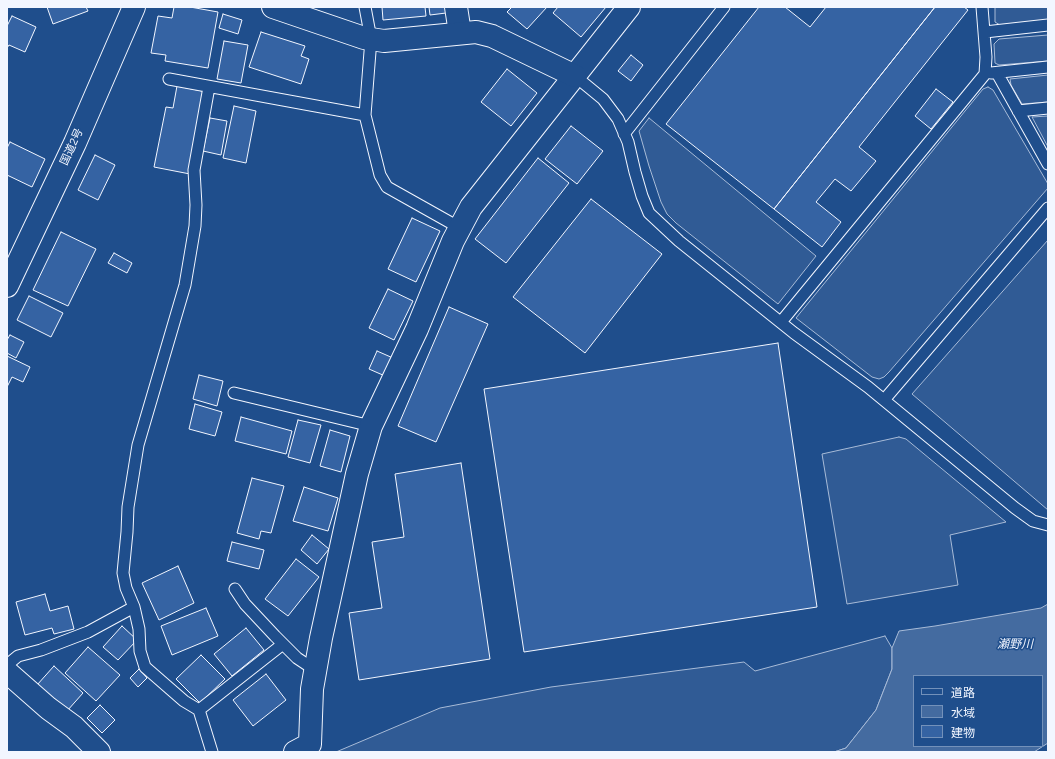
<!DOCTYPE html>
<html>
<head>
<meta charset="utf-8">
<style>
  body { margin:0 }
  #map { position:relative; width:1055px; height:759px; overflow:hidden; background:#1f4e8c; font-family:Arial,"Noto Sans JP",sans-serif }
  canvas { display:block }
  .frame { position:absolute; inset:0; border:8px solid #f2f6ff; pointer-events:none }
  .legend { position:absolute; left:913px; top:675px; width:130px; height:72px; box-sizing:border-box; background:#1f4e8c; border:1px solid #7391ba; margin:0; padding:5px 7px; list-style:none; font-size:12px; color:#f2f6ff }
  .legend li { display:flex; align-items:center; gap:8px; height:20px }
  .legend b { width:20px; border:1px solid #7391ba }
</style>
</head>
<body>
<div id="map">
<canvas width="1055" height="759"></canvas>
<div class="frame"></div>
<ul class="legend">
<li><b style="height:5px;background:#1f4e8c"></b>道路</li>
<li><b style="height:11px;background:#446ba0"></b>水域</li>
<li><b style="height:11px;background:#3563a3"></b>建物</li>
</ul>
</div>
<script>
const g = document.querySelector('canvas').getContext('2d');
g.lineJoin = 'round';
function fill(path, color) {
  g.fillStyle = color;
  g.fill(path, 'evenodd');
}
function poly(rows) {
  const path = new Path2D();
  for (const r of rows) {
    path.moveTo(r[0], r[1]);
    for (let i = 2; i < r.length; i += 2) path.lineTo(r[i], r[i + 1]);
  }
  return path;
}
function stroke(path, color, width, dash) {
  g.strokeStyle = color;
  g.lineWidth = width;
  g.lineCap = dash ? 'butt' : 'round';
  g.setLineDash(dash || []);
  g.stroke(path);
}
function write(font, color, halo, rows, align = 'center') {
  g.font = font + ' Arial,"Noto Sans JP",sans-serif';
  g.lineWidth = 3;
  g.setLineDash([]);
  g.textBaseline = 'middle';
  g.strokeStyle = halo;
  g.fillStyle = color;
  for (const [text, x, y, turn = 0] of rows) {
    g.save();
    g.translate(x, y);
    g.rotate((+turn || 0) * Math.PI / 180);
    g.textAlign = isNaN(turn) ? turn : align;
    if (halo) g.strokeText(text, 0, 0);
    g.fillText(text, 0, 0);
    g.restore();
  }
}
const built = poly([
  [995,7,1048,7,1048,20,1000,25,995,22,995,7],
  [1048,35,1048,61,999,65,995,63,994,44,999,39,1048,35],
  [1048,75,1048,102,1022,104,1011,85,1010,79,1048,75],
  [988,87,993,90,1048,184,1048,188,889,372,884,377,879,379,872,377,796,318,983,89,988,87],
  [1048,116,1048,147,1032,117,1048,116],
  [649,118,816,256,778,304,676,223,667,214,661,202,649,166,639,131,649,118],
  [1048,240,1048,510,912,394,1048,240],
  [899,437,906,439,1006,522,950,535,958,585,847,604,822,454,899,437],
  [885,636,892,648,892,669,876,710,846,748,834,752,336,752,440,708,551,687,744,662,755,671,885,636]
]);
fill(built, '#305b95');
stroke(built, '#a8bbd7', 1);
const water = poly([
  [1048,604,1048,743,1034,752,834,752,846,748,876,710,892,669,892,648,899,631,935,626,1041,608,1048,604],
  [914,676,1042,676,1042,746,914,746,914,676]
]);
fill(water, '#446ba0');
stroke(water, '#a8bbd7', 1);
const building = poly([
  [47,7,86,7,88,11,53,24,47,7],
  [174,7,190,7,218,12,208,68,165,61,166,55,151,53,158,16,172,18,174,7],
  [382,7,425,7,426,16,383,20,382,7],
  [429,7,446,7,446,13,430,15,429,7],
  [512,7,547,7,527,29,507,12,512,7],
  [558,7,606,7,581,37,553,13,558,7],
  [759,7,785,7,810,27,826,7,935,7,774,209,666,124,759,7],
  [935,7,964,7,968,10,859,147,876,161,851,191,835,179,816,202,841,222,822,247,774,209,935,7],
  [223,14,242,20,238,34,219,28,223,14],
  [12,16,36,27,25,52,9,45,7,48,7,26,12,16],
  [261,32,305,46,301,56,309,59,301,84,249,67,261,32],
  [224,41,248,45,241,83,217,79,224,41],
  [631,55,643,65,631,81,618,71,631,55],
  [507,69,537,93,511,126,481,102,507,69],
  [177,86,207,92,190,174,154,167,166,107,173,108,177,86],
  [936,89,953,102,931,129,915,116,936,89],
  [234,106,256,111,246,163,223,158,234,106],
  [210,118,227,121,221,155,203,151,210,118],
  [571,126,603,151,577,184,545,159,571,126],
  [10,142,45,159,32,187,7,175,7,148,10,142],
  [95,155,115,165,98,200,78,190,95,155],
  [538,158,569,183,506,263,475,239,538,158],
  [591,199,662,254,585,353,513,297,591,199],
  [412,218,440,231,416,282,388,269,412,218],
  [61,232,96,249,68,306,33,290,61,232],
  [114,253,132,263,127,273,108,263,114,253],
  [388,289,413,301,394,340,369,328,388,289],
  [29,296,63,313,51,337,17,320,29,296],
  [449,307,488,324,436,442,398,426,449,307],
  [10,335,24,342,16,358,7,353,7,340,10,335],
  [778,343,817,607,524,652,484,389,778,343],
  [377,351,393,358,385,376,369,369,377,351],
  [7,356,30,367,23,382,12,377,7,387,7,356],
  [199,375,223,381,217,406,193,399,199,375],
  [195,404,222,412,215,436,189,429,195,404],
  [241,417,292,431,286,454,235,441,241,417],
  [298,420,321,425,310,463,288,457,298,420],
  [330,430,350,436,341,472,320,466,330,430],
  [461,463,490,659,359,680,349,613,382,608,372,542,404,537,395,474,461,463],
  [252,478,284,486,271,533,261,531,259,539,237,533,252,478],
  [304,487,338,498,328,531,293,521,304,487],
  [312,535,329,549,317,564,301,550,312,535],
  [232,542,264,550,259,569,227,561,232,542],
  [296,559,319,577,288,616,265,599,296,559],
  [178,566,194,603,159,620,142,583,178,566],
  [45,594,50,611,68,606,74,629,54,634,52,628,25,635,16,602,45,594],
  [206,608,218,636,172,655,161,626,206,608],
  [122,626,137,640,118,660,103,647,122,626],
  [246,628,264,650,232,676,214,654,246,628],
  [88,647,120,675,96,701,65,673,88,647],
  [201,655,225,679,200,703,176,679,201,655],
  [54,666,83,693,67,711,37,685,54,666],
  [139,669,147,678,138,687,130,678,139,669],
  [266,674,286,700,253,726,233,700,266,674],
  [100,705,115,720,102,733,87,718,100,705]
]);
fill(building, '#3563a3');
stroke(building, '#f2f6ff', 1);
const lane = poly([
  [365,7,371,39,365,115,380,175,387,187,460,228],
  [985,32,1048,25],
  [991,73,1048,67],
  [997,73,1048,164],
  [575,76,603,99,618,119,628,142,635,172,642,196,649,213,679,241,794,333,868,387,1015,508,1033,521,1048,525],
  [169,79,365,115],
  [209,87,194,170,196,205,195,226,185,285,138,445,128,507,127,532,123,573,126,588,134,607,139,629,140,651,145,667,184,701,199,710,212,752],
  [1018,111,1048,108],
  [624,134,724,7],
  [781,322,985,74,986,57,982,7],
  [234,393,371,426],
  [884,400,1048,208],
  [235,589,245,604,275,636,297,658,315,670],
  [7,665,18,656,41,650,88,632,134,607],
  [199,710,283,644]
]);
const street = poly([
  [456,7,460,33],
  [7,672,48,708,74,727,99,752],
  [295,752,310,744,312,689,321,638,357,474,371,426,417,329,453,241,471,207,629,7]
]);
const secondary = poly([
  [273,7,364,38,384,41,476,32,492,36,575,76]
]);
const highway = poly([
  [7,286,75,143,134,7]
]);
stroke(lane, '#f2f6ff', 13);
stroke(street, '#f2f6ff', 24);
stroke(secondary, '#f2f6ff', 24);
stroke(highway, '#f2f6ff', 24);
stroke(lane, '#1f4e8c', 11);
stroke(street, '#1f4e8c', 22);
stroke(secondary, '#1f4e8c', 22);
stroke(highway, '#1f4e8c', 22);
write('11px', '#f2f6ff', '#1f4e8c', [
  ["国道2号",72,147,-65]
]);
write('italic 12px', '#f2f6ff', '#1f4e8c', [
  ["瀬野川",1015,645]
]);
</script>
</body>
</html>
